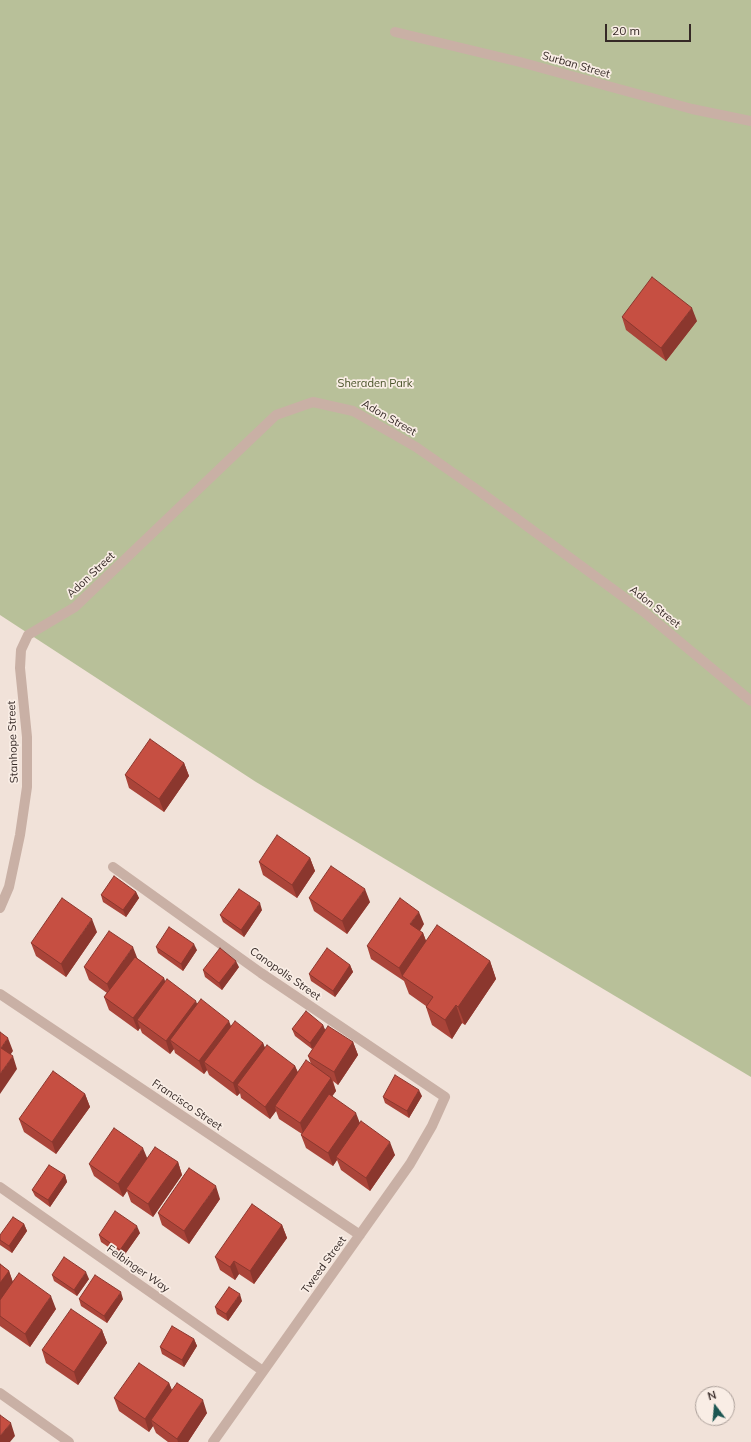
<!DOCTYPE html>
<html>
<head>
<meta charset="utf-8">
<style>
  body { margin:0 }
  #map { position:relative; width:751px; height:1442px; overflow:hidden; background:#f1e2d9; font-family:Mulish,sans-serif }
  canvas { display:block }
  .north { position:absolute; left:695px; top:1386px; width:40px; height:40px; box-sizing:border-box; background:#f9ede5; border:1px solid #ab9f99; border-radius:50%; rotate:344deg; font-size:11px; font-weight:700; line-height:16px; text-align:center; color:#352926 }
  .north::after { content:''; display:block; margin:auto; width:14px; height:18px; background:#1c5652; clip-path:polygon(50% 0,100% 100%,50% 72%,0 100%) }
  .scale { position:absolute; left:605px; top:24px; width:86px; height:18px; box-sizing:border-box; border:2px solid #352926; border-top:0; padding-left:5px; font-size:12px; line-height:14px; white-space:nowrap; color:#352926; -webkit-text-stroke:3px #f9ede5; paint-order:stroke }
</style>
</head>
<body>
<div id="map">
<canvas width="751" height="1442"></canvas>
<div class="north">N</div>
<div class="scale">20 m</div>
</div>
<script>
const g = document.querySelector('canvas').getContext('2d');
g.lineJoin = 'round';
function fill(path, color) {
  g.fillStyle = color;
  g.fill(path, 'evenodd');
}
function poly(rows) {
  const path = new Path2D();
  for (const r of rows) {
    path.moveTo(r[0], r[1]);
    for (let i = 2; i < r.length; i += 2) path.lineTo(r[i], r[i + 1]);
  }
  return path;
}
function stroke(path, color, width, dash) {
  g.strokeStyle = color;
  g.lineWidth = width;
  g.lineCap = dash ? 'butt' : 'round';
  g.setLineDash(dash || []);
  g.stroke(path);
}
function write(font, color, halo, rows, align = 'center') {
  g.font = font + ' Mulish,sans-serif';
  g.lineWidth = 3.5;
  g.setLineDash([]);
  g.textBaseline = 'middle';
  g.strokeStyle = halo;
  g.fillStyle = color;
  for (const [text, x, y, turn = 0] of rows) {
    g.save();
    g.translate(x, y);
    g.rotate((+turn || 0) * Math.PI / 180);
    g.textAlign = isNaN(turn) ? turn : align;
    if (halo) g.strokeText(text, 0, 0);
    g.fillText(text, 0, 0);
    g.restore();
  }
}
fill(poly([
  [0,0,751,0,751,1077,256,782,0,615]
]), '#b8c099');
stroke(poly([
  [395,32,520,62,692,109,751,121],
  [113,867,261,973,445,1097,432,1126,410,1164,213,1442],
  [0,908,9,887,20,835,27,787,27,737,20,668,21,650,28,635,75,607,276,415,313,402,353,411,416,447,479,491,644,612,751,701],
  [0,994,360,1235],
  [0,1187,263,1371],
  [0,1393,69,1442]
]), '#c9b0a5', 10);
fill(poly([
  [622,317,697,321,666,361,626,330],
  [184,763,189,776,164,812,129,788,125,775],
  [310,858,315,871,297,898,263,875,259,862],
  [136,892,139,898,126,917,103,902,101,895],
  [309,898,370,902,347,934,314,911],
  [262,910,244,937,223,922,220,915],
  [424,924,420,931,423,933,426,941,490,961,496,979,465,1025,462,1023,452,1039,432,1025,426,1007,426,1006,409,994,404,981,371,959,367,946],
  [97,932,66,977,36,956,31,943],
  [156,947,197,950,183,971,158,953],
  [137,958,164,978,165,982,197,1004,231,1026,263,1043,265,1048,295,1066,298,1072,311,1064,308,1056,315,1045,312,1049,295,1036,292,1029,323,1025,325,1030,353,1042,358,1055,338,1085,333,1081,336,1091,332,1096,360,1123,395,1155,370,1191,341,1170,337,1160,333,1166,306,1148,301,1135,302,1134,279,1119,276,1111,270,1119,241,1098,240,1093,237,1096,209,1075,207,1070,204,1074,175,1053,174,1049,170,1054,142,1033,140,1028,138,1031,109,1010,104,997,107,993,89,980,84,967],
  [350,965,353,972,335,997,311,981,309,974],
  [239,967,222,990,205,977,203,970],
  [85,1094,90,1107,56,1154,24,1132,19,1119],
  [422,1096,409,1118,385,1103,383,1097],
  [147,1158,178,1162,182,1175,153,1217,131,1202,127,1191,123,1197,94,1176,89,1164],
  [65,1175,67,1182,50,1207,35,1196,32,1190],
  [220,1199,189,1244,162,1225,158,1213],
  [24,1224,27,1231,12,1253,0,1245,0,1235],
  [282,1225,287,1238,254,1284,239,1274,235,1280,220,1270,215,1257],
  [140,1233,123,1257,101,1242,99,1235],
  [0,1264,9,1271,13,1282,56,1309,30,1347,0,1326],
  [52,1275,89,1279,77,1296,54,1281],
  [79,1299,123,1299,107,1323,81,1306],
  [242,1301,228,1321,217,1314,215,1307],
  [102,1330,107,1343,78,1385,46,1363,42,1350],
  [194,1339,197,1346,184,1367,162,1354,160,1347],
  [169,1383,172,1390,207,1413,188,1442,168,1442,156,1433,153,1426,149,1432,119,1411,114,1398]
]), '#aa4439');
fill(poly([
  [692,308,697,321,666,361,661,348],
  [184,763,189,776,164,812,159,799],
  [310,858,315,871,297,898,292,885],
  [365,889,370,902,347,934,342,921],
  [136,892,139,898,126,917,123,910],
  [260,903,262,910,244,937,241,930],
  [419,912,424,924,415,937,410,924],
  [92,919,97,932,66,977,61,964],
  [423,933,428,946,402,976,404,981,399,968],
  [194,944,197,950,183,971,181,964],
  [133,947,138,960,112,997,107,984],
  [236,961,239,967,222,990,219,983],
  [490,961,496,979,465,1025,458,1007],
  [350,965,353,972,335,997,333,991],
  [164,978,168,991,137,1020,140,1028,138,1031,133,1018],
  [196,1001,201,1014,170,1040,174,1049,170,1054,166,1041],
  [456,1005,462,1023,452,1039,445,1020],
  [229,1021,234,1034,204,1062,207,1070,204,1074,199,1061],
  [323,1025,326,1032,312,1049,310,1043],
  [8,1038,13,1051,6,1061,1,1048],
  [353,1042,358,1055,338,1085,334,1072],
  [263,1043,268,1056,237,1085,240,1093,237,1096,233,1083],
  [13,1056,17,1069,0,1094,0,1074],
  [295,1066,300,1079,275,1106,276,1111,270,1119,265,1107],
  [331,1078,336,1091,304,1136,300,1123],
  [419,1090,422,1096,409,1118,407,1111],
  [85,1094,90,1107,56,1154,52,1142],
  [356,1113,361,1126,336,1157,337,1160,333,1166,328,1153],
  [390,1142,395,1155,370,1191,366,1178],
  [143,1148,148,1160,126,1189,127,1191,123,1197,118,1184],
  [178,1162,182,1175,153,1217,148,1204],
  [65,1175,67,1182,50,1207,48,1200],
  [216,1186,220,1199,189,1244,184,1231],
  [24,1224,27,1231,12,1253,9,1246],
  [282,1225,287,1238,254,1284,250,1271],
  [137,1226,140,1233,123,1257,120,1250],
  [234,1261,239,1274,235,1280,230,1267],
  [9,1271,13,1283,0,1303,0,1283],
  [86,1272,89,1279,77,1296,74,1290],
  [121,1292,123,1299,107,1323,104,1316],
  [240,1294,242,1301,228,1321,226,1314],
  [51,1296,56,1309,30,1347,25,1334],
  [102,1330,107,1343,78,1385,74,1372],
  [194,1339,197,1346,184,1367,182,1360],
  [169,1383,174,1396,151,1420,153,1426,149,1432,145,1419],
  [203,1400,207,1413,188,1442,178,1442,177,1439],
  [11,1423,15,1436,10,1442,0,1442,0,1436]
]), '#8b372e');
const building = poly([
  [652,277,692,308,661,348,622,317,652,277],
  [150,739,184,763,159,799,125,775,150,739],
  [277,835,310,858,292,885,259,862,277,835],
  [331,866,365,889,342,921,309,898,331,866],
  [114,876,136,892,123,910,101,895,114,876],
  [239,889,260,903,241,930,220,915,239,889],
  [62,898,92,919,61,964,31,943,62,898],
  [400,898,419,912,410,924,423,933,399,968,367,946,400,898],
  [437,925,490,961,458,1007,456,1005,445,1020,426,1007,433,997,402,976,437,925],
  [169,927,194,944,181,964,156,947,169,927],
  [109,931,133,947,107,984,84,967,109,931],
  [220,948,236,961,219,983,203,970,220,948],
  [327,948,350,965,333,991,309,974,327,948],
  [135,957,164,978,133,1018,104,997,135,957],
  [167,979,196,1001,166,1041,137,1020,167,979],
  [201,999,229,1021,199,1061,170,1040,201,999],
  [306,1011,323,1025,310,1043,292,1029,306,1011],
  [235,1021,263,1043,233,1083,204,1062,235,1021],
  [328,1026,353,1042,334,1072,308,1056,328,1026],
  [0,1032,8,1038,1,1048,13,1056,0,1074,0,1032],
  [267,1045,295,1066,265,1107,237,1085,267,1045],
  [306,1060,331,1078,300,1123,275,1106,306,1060],
  [53,1071,85,1094,52,1142,19,1119,53,1071],
  [395,1075,419,1090,407,1111,383,1097,395,1075],
  [329,1094,356,1113,328,1153,301,1135,329,1094],
  [361,1121,390,1142,366,1178,336,1157,361,1121],
  [114,1128,143,1148,118,1184,89,1164,114,1128],
  [155,1147,178,1162,148,1204,126,1189,155,1147],
  [49,1165,65,1175,48,1200,32,1190,49,1165],
  [189,1168,216,1186,184,1231,158,1213,189,1168],
  [252,1204,282,1225,250,1271,234,1261,230,1267,215,1257,252,1204],
  [115,1211,137,1226,120,1250,99,1235,115,1211],
  [13,1217,24,1224,9,1246,0,1240,0,1235,13,1217],
  [64,1257,86,1272,74,1290,52,1275,64,1257],
  [0,1264,9,1271,0,1283,0,1264],
  [19,1273,51,1296,25,1334,0,1316,0,1300,19,1273],
  [95,1275,121,1292,104,1316,79,1299,95,1275],
  [229,1287,240,1294,226,1314,215,1307,229,1287],
  [71,1309,102,1330,74,1372,42,1350,71,1309],
  [172,1326,194,1339,182,1360,160,1347,172,1326],
  [139,1363,169,1383,145,1419,114,1398,139,1363],
  [177,1383,203,1400,177,1439,151,1420,177,1383],
  [0,1415,11,1423,0,1436,0,1415]
]);
fill(building, '#c64f42');
stroke(building, '#8b372e', 1);
write('11px', '#352926', '#f9ede5', [
  ["Surban Street",576,65,16],
  ["Adon Street",389,418,30],
  ["Adon Street",91,575,-43],
  ["Adon Street",655,607,38],
  ["Stanhope Street",13,742,-92],
  ["Canopolis Street",285,974,35],
  ["Francisco Street",187,1105,34],
  ["Tweed Street",324,1265,-54],
  ["Felbinger Way",138,1269,35]
]);
write('11px', '#4a532a', '#f9ede5', [
  ["Sheraden Park",375,384]
]);
</script>
</body>
</html>
